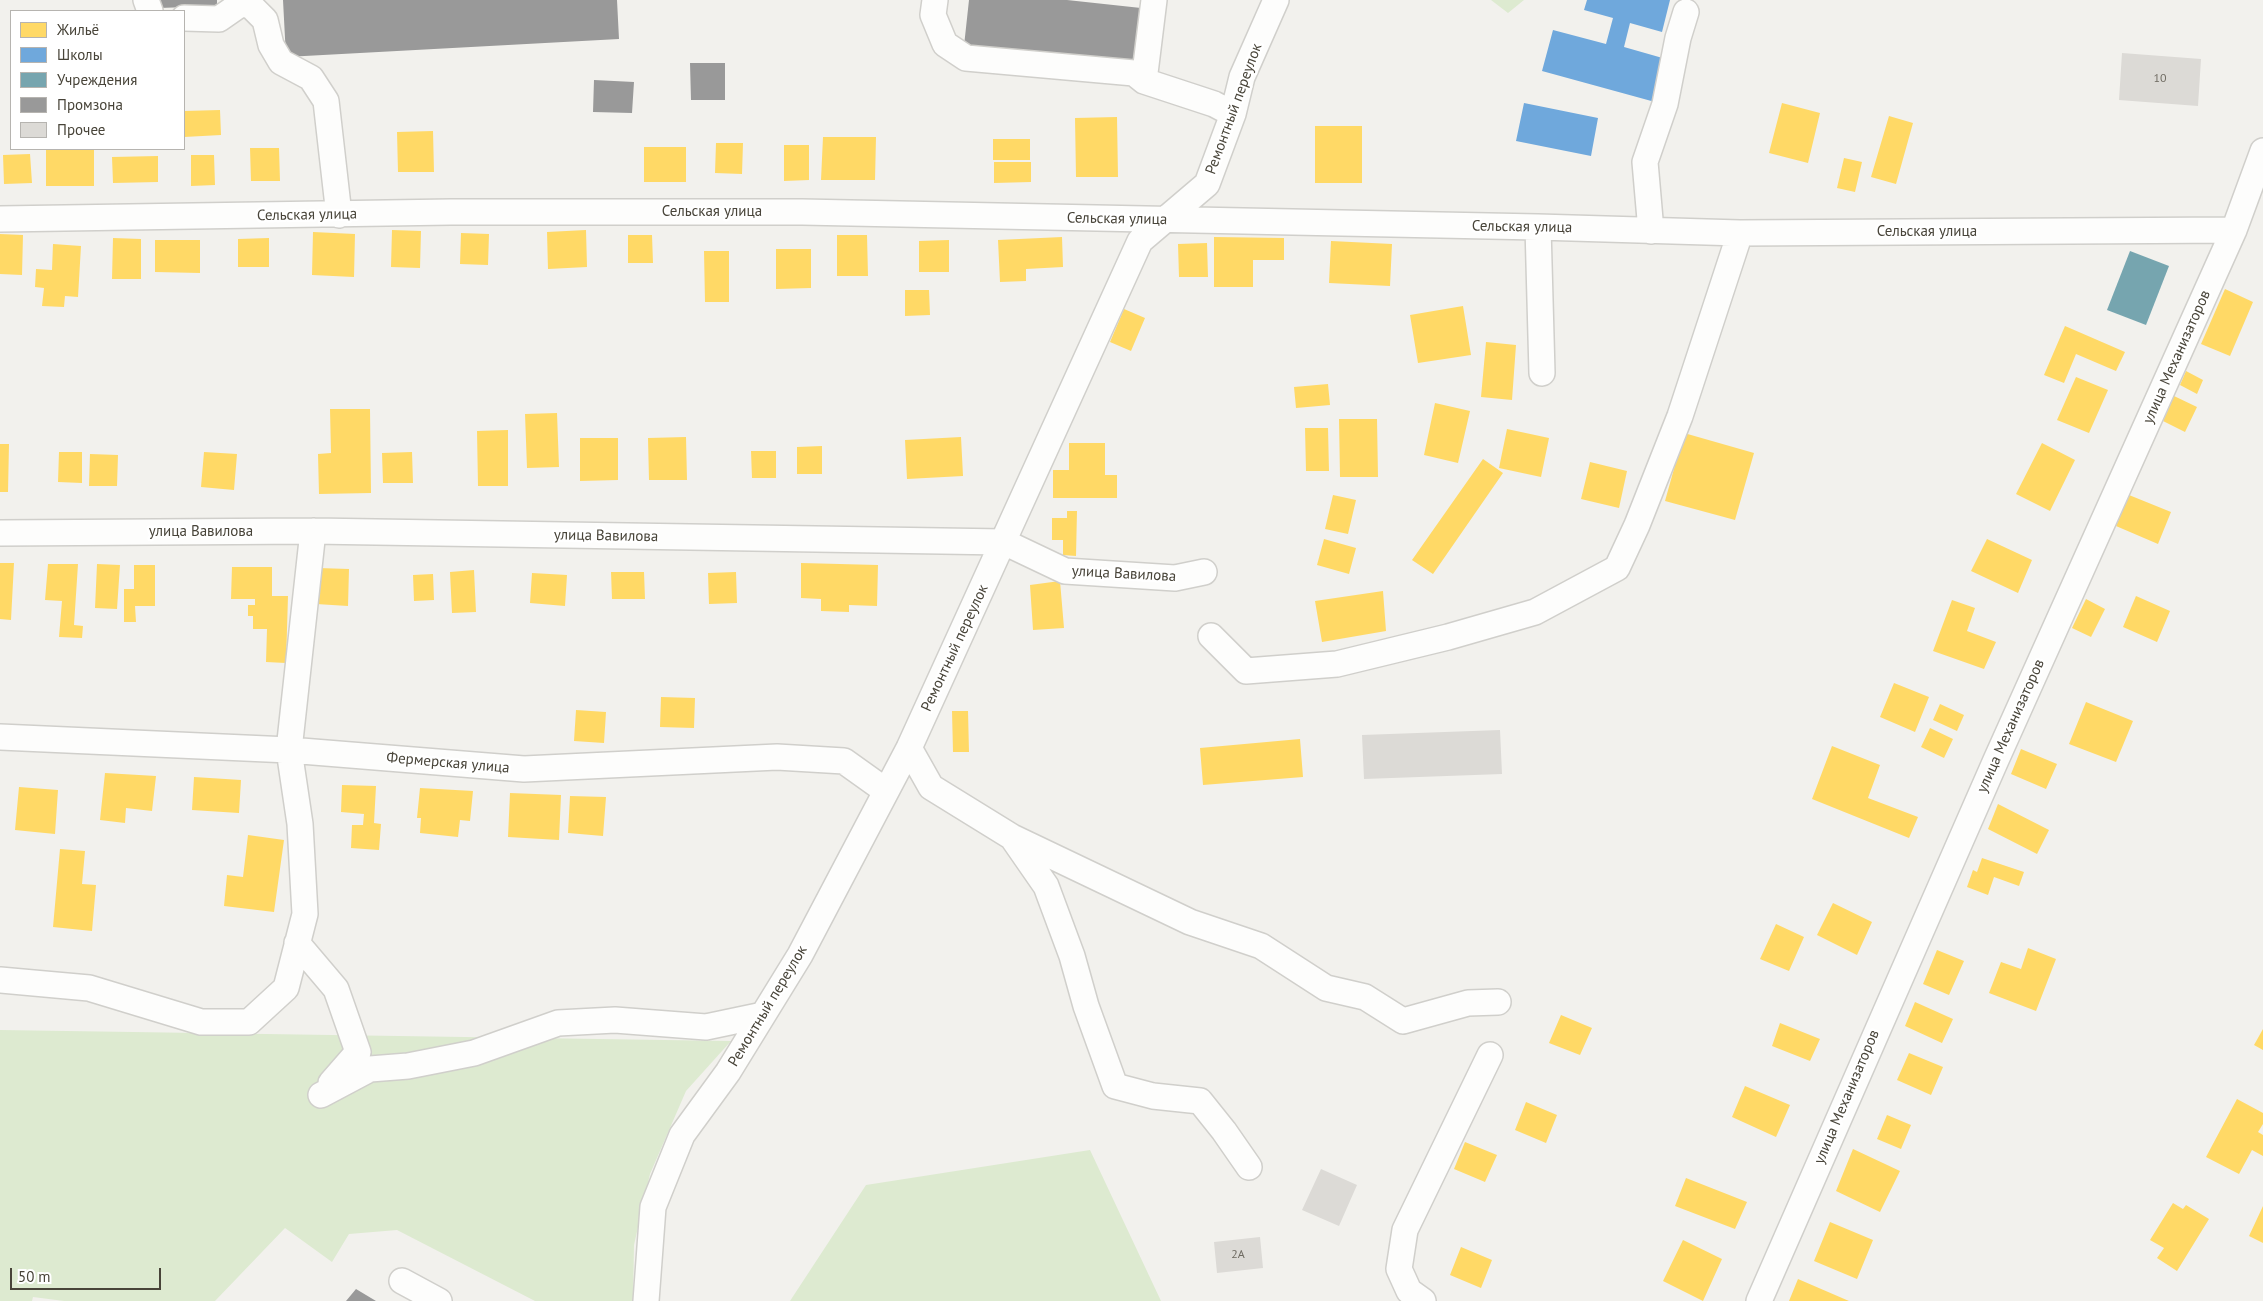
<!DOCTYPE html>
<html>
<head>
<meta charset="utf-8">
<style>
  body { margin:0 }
  #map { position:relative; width:2263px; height:1301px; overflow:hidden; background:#f2f1ed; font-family:"PT Sans",sans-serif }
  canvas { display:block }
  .legend { position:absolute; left:10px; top:10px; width:175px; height:140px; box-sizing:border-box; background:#fff; border:1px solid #b6b4b0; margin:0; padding:6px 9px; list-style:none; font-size:15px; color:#484439 }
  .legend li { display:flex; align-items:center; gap:10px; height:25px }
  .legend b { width:25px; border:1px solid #b6b4b0 }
  .scale { position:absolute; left:10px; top:1268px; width:151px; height:22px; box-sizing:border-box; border:2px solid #484439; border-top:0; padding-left:6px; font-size:15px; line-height:18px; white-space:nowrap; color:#484439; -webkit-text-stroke:4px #fff; paint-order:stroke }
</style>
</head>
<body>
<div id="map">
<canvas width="2263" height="1301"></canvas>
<ul class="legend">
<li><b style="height:14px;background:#ffd966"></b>Жильё</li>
<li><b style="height:14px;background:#6fa8dc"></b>Школы</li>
<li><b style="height:14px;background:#76a5af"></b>Учреждения</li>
<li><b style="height:14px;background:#999"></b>Промзона</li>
<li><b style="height:14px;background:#dcdad6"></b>Прочее</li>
</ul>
<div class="scale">50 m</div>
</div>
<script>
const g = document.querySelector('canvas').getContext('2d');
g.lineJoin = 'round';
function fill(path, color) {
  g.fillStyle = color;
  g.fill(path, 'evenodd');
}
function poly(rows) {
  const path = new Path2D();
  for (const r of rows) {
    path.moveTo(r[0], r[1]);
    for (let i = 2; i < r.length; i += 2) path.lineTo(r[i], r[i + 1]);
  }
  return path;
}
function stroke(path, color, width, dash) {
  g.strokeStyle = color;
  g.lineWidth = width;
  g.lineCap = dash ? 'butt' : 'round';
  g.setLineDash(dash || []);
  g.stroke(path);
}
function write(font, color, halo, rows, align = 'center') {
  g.font = font + ' "PT Sans",sans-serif';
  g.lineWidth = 5;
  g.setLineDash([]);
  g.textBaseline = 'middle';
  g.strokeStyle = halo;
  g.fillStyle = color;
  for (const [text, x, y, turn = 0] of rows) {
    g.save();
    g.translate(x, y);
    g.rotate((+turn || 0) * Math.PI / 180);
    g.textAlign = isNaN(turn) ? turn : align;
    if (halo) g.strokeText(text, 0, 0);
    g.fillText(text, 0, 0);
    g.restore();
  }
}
fill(poly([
  [1491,0,1524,0,1508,13],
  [0,1030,731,1041,686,1091,650,1174,634,1245,633,1301,535,1301,397,1230,349,1234,332,1262,285,1228,215,1301,64,1301,33,1297,32,1301,0,1301],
  [1090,1150,1161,1301,790,1301,866,1185]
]), '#ddead0');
fill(poly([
  [1782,103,1820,113,1808,163,1769,153],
  [220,110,221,135,184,137,184,111],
  [1889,116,1913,123,1896,184,1871,177],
  [1117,117,1118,177,1076,177,1075,118],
  [1315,126,1362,126,1362,183,1315,183],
  [433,131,434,172,398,172,397,132],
  [823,137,876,137,875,180,821,180],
  [993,139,1030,139,1030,160,993,160],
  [716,143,743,143,742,174,715,173],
  [784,145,809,145,809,180,784,181],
  [644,147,686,147,686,182,644,182],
  [250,148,279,148,280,181,251,181],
  [46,149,94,149,94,186,46,186],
  [30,154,32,183,4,184,3,155],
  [191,155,214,155,215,185,191,186],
  [158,156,158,182,113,183,112,157],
  [1844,158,1862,162,1855,192,1837,188],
  [994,162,1031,162,1031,182,994,183],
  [392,230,421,231,420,268,391,267],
  [586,230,587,267,548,269,547,232],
  [313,232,355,234,354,277,312,275],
  [461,233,489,234,488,265,460,264],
  [0,234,23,235,22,275,0,274],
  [628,235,652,235,653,263,628,263],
  [837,235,867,235,868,276,837,276],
  [1062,237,1063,267,1026,269,1026,281,1000,282,998,240],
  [1214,237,1284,238,1284,260,1253,260,1253,287,1214,287],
  [113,238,141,239,141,279,112,279],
  [269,238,269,267,238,267,238,239],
  [155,240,200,240,200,273,155,272],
  [949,240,949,272,919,272,919,241],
  [1331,241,1392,244,1390,286,1329,283],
  [1207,243,1208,277,1179,277,1178,244],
  [53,244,81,246,78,297,65,296,64,307,42,306,44,288,35,287,36,269,52,270],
  [776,249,811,249,811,288,776,289],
  [704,251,729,251,729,302,705,302],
  [2225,289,2253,302,2230,356,2201,344],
  [905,290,929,290,930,315,905,316],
  [1463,306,1471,355,1418,363,1410,315],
  [1124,309,1145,318,1131,351,1110,342],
  [2065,326,2125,352,2116,371,2076,354,2064,383,2044,375],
  [1486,342,1516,345,1512,400,1481,397],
  [2186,371,2203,380,2197,394,2180,385],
  [2076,377,2108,390,2089,433,2057,420],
  [1328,384,1330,405,1296,408,1294,387],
  [2174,396,2197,407,2185,432,2163,421],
  [1435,403,1470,411,1458,463,1424,455],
  [330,409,370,409,371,493,319,494,318,454,331,453],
  [557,413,559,467,527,468,525,414],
  [1339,419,1377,419,1378,477,1340,477],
  [1305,428,1328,428,1329,471,1306,471],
  [1507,429,1549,438,1541,477,1499,468],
  [508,430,508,486,478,486,477,431],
  [1684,433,1754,453,1735,520,1665,501],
  [686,437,687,480,649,480,648,438],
  [961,437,963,476,907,479,905,440],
  [580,438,618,438,618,480,580,481],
  [1069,443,1105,443,1105,475,1117,475,1117,498,1053,498,1053,470,1069,470],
  [2042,443,2075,460,2050,511,2016,494],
  [0,444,9,444,8,492,0,492],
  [822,446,822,474,797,474,797,447],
  [751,451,776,451,776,478,752,478],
  [59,452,82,452,82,483,58,482],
  [204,452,237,454,234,490,201,487],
  [412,452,413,483,383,483,382,453],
  [90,454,118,455,117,486,89,486],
  [1483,459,1503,473,1433,574,1412,560],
  [1590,462,1627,471,1619,508,1581,499],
  [1333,495,1356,500,1348,534,1325,529],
  [2129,495,2171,512,2158,544,2116,526],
  [1067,511,1077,511,1076,556,1063,555,1063,540,1052,540,1052,518,1067,518],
  [1324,539,1356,548,1349,574,1317,565],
  [1987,539,2032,560,2018,593,1971,571],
  [0,563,14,563,11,620,0,619],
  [801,563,878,565,877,606,849,605,849,612,821,611,821,599,801,598],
  [48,564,78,564,74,625,83,626,82,638,59,637,62,601,45,600],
  [97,564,120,565,117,609,95,608],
  [134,565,155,565,155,606,135,606,136,622,124,622,124,589,134,589],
  [232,567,272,567,272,596,288,596,286,663,266,662,267,629,253,629,253,616,248,616,248,605,255,605,255,599,231,599],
  [318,568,349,569,348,606,316,604],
  [474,570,476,612,452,613,450,572],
  [611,572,644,572,645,599,612,599],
  [736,572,737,603,709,604,708,573],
  [532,573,567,575,565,606,530,603],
  [433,574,434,600,414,601,413,575],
  [1060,581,1064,628,1033,630,1030,585],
  [1383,591,1386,631,1322,642,1315,601],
  [2136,596,2170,611,2157,642,2123,627],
  [2086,599,2105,609,2091,637,2072,628],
  [1952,600,1975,608,1967,631,1996,642,1984,669,1933,651],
  [1894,683,1929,697,1915,732,1880,717],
  [661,697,695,698,694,728,660,727],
  [2086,702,2133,721,2116,762,2069,744],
  [1940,704,1964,715,1957,731,1933,720],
  [576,710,606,712,604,743,574,741],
  [952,711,968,711,969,752,953,752],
  [1930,728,1953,739,1944,758,1921,747],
  [1300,739,1303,777,1203,785,1200,748],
  [1832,746,1880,765,1868,798,1918,817,1909,838,1812,799],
  [2021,749,2057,764,2046,789,2011,774],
  [105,773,156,776,152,811,126,808,125,823,100,820],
  [194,777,241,780,239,813,192,810],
  [342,785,376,786,374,823,381,824,379,850,351,848,352,825,363,825,364,814,341,812],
  [19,787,58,790,55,834,15,830],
  [420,788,473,791,470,821,460,820,458,837,420,833,421,818,417,818],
  [510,793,561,795,559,840,508,837],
  [570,796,606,797,603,836,568,833],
  [1998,804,2049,830,2037,854,1988,829],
  [248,835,284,840,274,912,224,906,227,875,243,877],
  [60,849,85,851,82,884,96,885,92,931,53,927],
  [1982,858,2024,872,2019,886,1994,877,1988,895,1967,887,1973,870,1977,872],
  [1833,903,1872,922,1857,955,1817,935],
  [1776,924,1804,937,1789,971,1760,959],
  [2028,948,2056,959,2036,1011,1989,993,2001,962,2021,969],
  [1937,950,1964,961,1949,995,1923,984],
  [1915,1002,1953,1019,1942,1043,1905,1026],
  [1561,1015,1592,1028,1580,1055,1549,1043],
  [1780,1023,1820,1039,1810,1061,1772,1046],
  [2263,1029,2263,1050,2254,1045],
  [1909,1053,1943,1067,1931,1095,1897,1080],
  [1745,1086,1790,1105,1776,1137,1732,1117],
  [2237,1099,2263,1113,2263,1124,2258,1132,2263,1135,2263,1156,2252,1150,2239,1174,2206,1157],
  [1526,1102,1557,1115,1546,1143,1515,1130],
  [1887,1115,1911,1125,1901,1149,1877,1139],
  [1465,1142,1497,1155,1485,1182,1454,1169],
  [1853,1149,1900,1171,1880,1212,1836,1191],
  [1686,1178,1747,1202,1735,1229,1675,1206],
  [2173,1203,2183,1209,2186,1205,2209,1219,2177,1271,2157,1258,2164,1248,2150,1240],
  [2263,1206,2263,1243,2249,1236],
  [1830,1222,1873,1240,1857,1279,1814,1261],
  [1683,1240,1722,1259,1703,1301,1663,1281],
  [1461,1247,1492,1260,1481,1288,1450,1275],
  [1798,1279,1849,1301,1789,1301]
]), '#ffd966');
fill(poly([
  [1587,0,1670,0,1662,32,1630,23,1624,47,1666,59,1655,102,1542,71,1553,30,1606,44,1613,18,1584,10],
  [1524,103,1598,118,1591,156,1516,141]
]), '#6fa8dc');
fill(poly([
  [2130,251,2169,266,2146,325,2107,310]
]), '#76a5af');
fill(poly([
  [159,0,217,0,217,6,159,8],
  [283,0,617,0,619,39,286,57],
  [969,0,1067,0,1141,8,1135,65,964,46],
  [690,63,725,63,725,100,691,100],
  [594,80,634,82,632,113,593,112],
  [356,1289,376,1301,346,1301]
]), '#999');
fill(poly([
  [2122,53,2201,59,2198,106,2119,100],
  [1500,730,1502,774,1364,779,1362,735],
  [1321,1169,1357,1185,1339,1226,1302,1210],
  [1260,1237,1263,1268,1217,1273,1214,1242]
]), '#dcdad6');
const minor = poly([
  [146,0,150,11],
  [935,0,933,15,945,44,966,58,1134,73,1144,81,1214,104,1233,114],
  [242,3,252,7,265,20,271,45,281,62,311,78,326,101,339,215],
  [184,18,219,19,242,3,241,0],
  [1144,81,1154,0],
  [0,219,451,212,802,212,1538,227,1740,233,2234,230],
  [1538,227,1542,373],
  [1651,231,1645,162,1665,104,1678,38,1686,12],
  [0,533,313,531,1004,542,1065,571,1175,578,1204,572],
  [1211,636,1246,671,1337,664,1448,637,1535,612,1617,568,1637,525,1680,416,1740,233],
  [0,737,289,750,524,769,777,757,844,761,886,791],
  [909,748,931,787,1012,837,1190,922,1261,946,1326,988,1365,997,1403,1021,1468,1003,1498,1002],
  [1012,837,1046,886,1072,956,1086,1006,1115,1086,1153,1096,1200,1101,1224,1131,1249,1167],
  [297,943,336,989,358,1052,331,1083],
  [0,980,89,988,201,1022,249,1022,286,988,305,914,300,824,289,750,313,531],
  [321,1095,370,1069,408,1066,474,1053,558,1023,615,1020,706,1027,763,1015],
  [402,1281,439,1301],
  [646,1301,653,1207,682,1135,728,1072,800,955,909,748,1140,241,1207,184,1233,114,1242,77,1276,0],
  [1423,1301,1409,1291,1399,1269,1405,1230,1490,1055],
  [1759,1301,1996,760,2234,230,2263,151]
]);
stroke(minor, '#d0cfcb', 28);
stroke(minor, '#fdfdfc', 25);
write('12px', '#6e6a61', null, [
  ["10",2160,79],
  ["2А",1238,1255]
]);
write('15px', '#484439', '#fff', [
  ["Ремонтный переулок",1234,109,-70],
  ["Сельская улица",712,212],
  ["Сельская улица",307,215,-1],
  ["Сельская улица",1117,219,1],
  ["Сельская улица",1522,227,1],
  ["Сельская улица",1927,232],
  ["улица Механизаторов",2177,357,-66],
  ["улица Вавилова",201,532],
  ["улица Вавилова",606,536,1],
  ["улица Вавилова",1124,574,3],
  ["Ремонтный переулок",955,648,-65],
  ["улица Механизаторов",2011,726,-66],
  ["Фермерская улица",448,763,5],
  ["Ремонтный переулок",768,1006,-59],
  ["улица Механизаторов",1847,1097,-67]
]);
</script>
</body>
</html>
